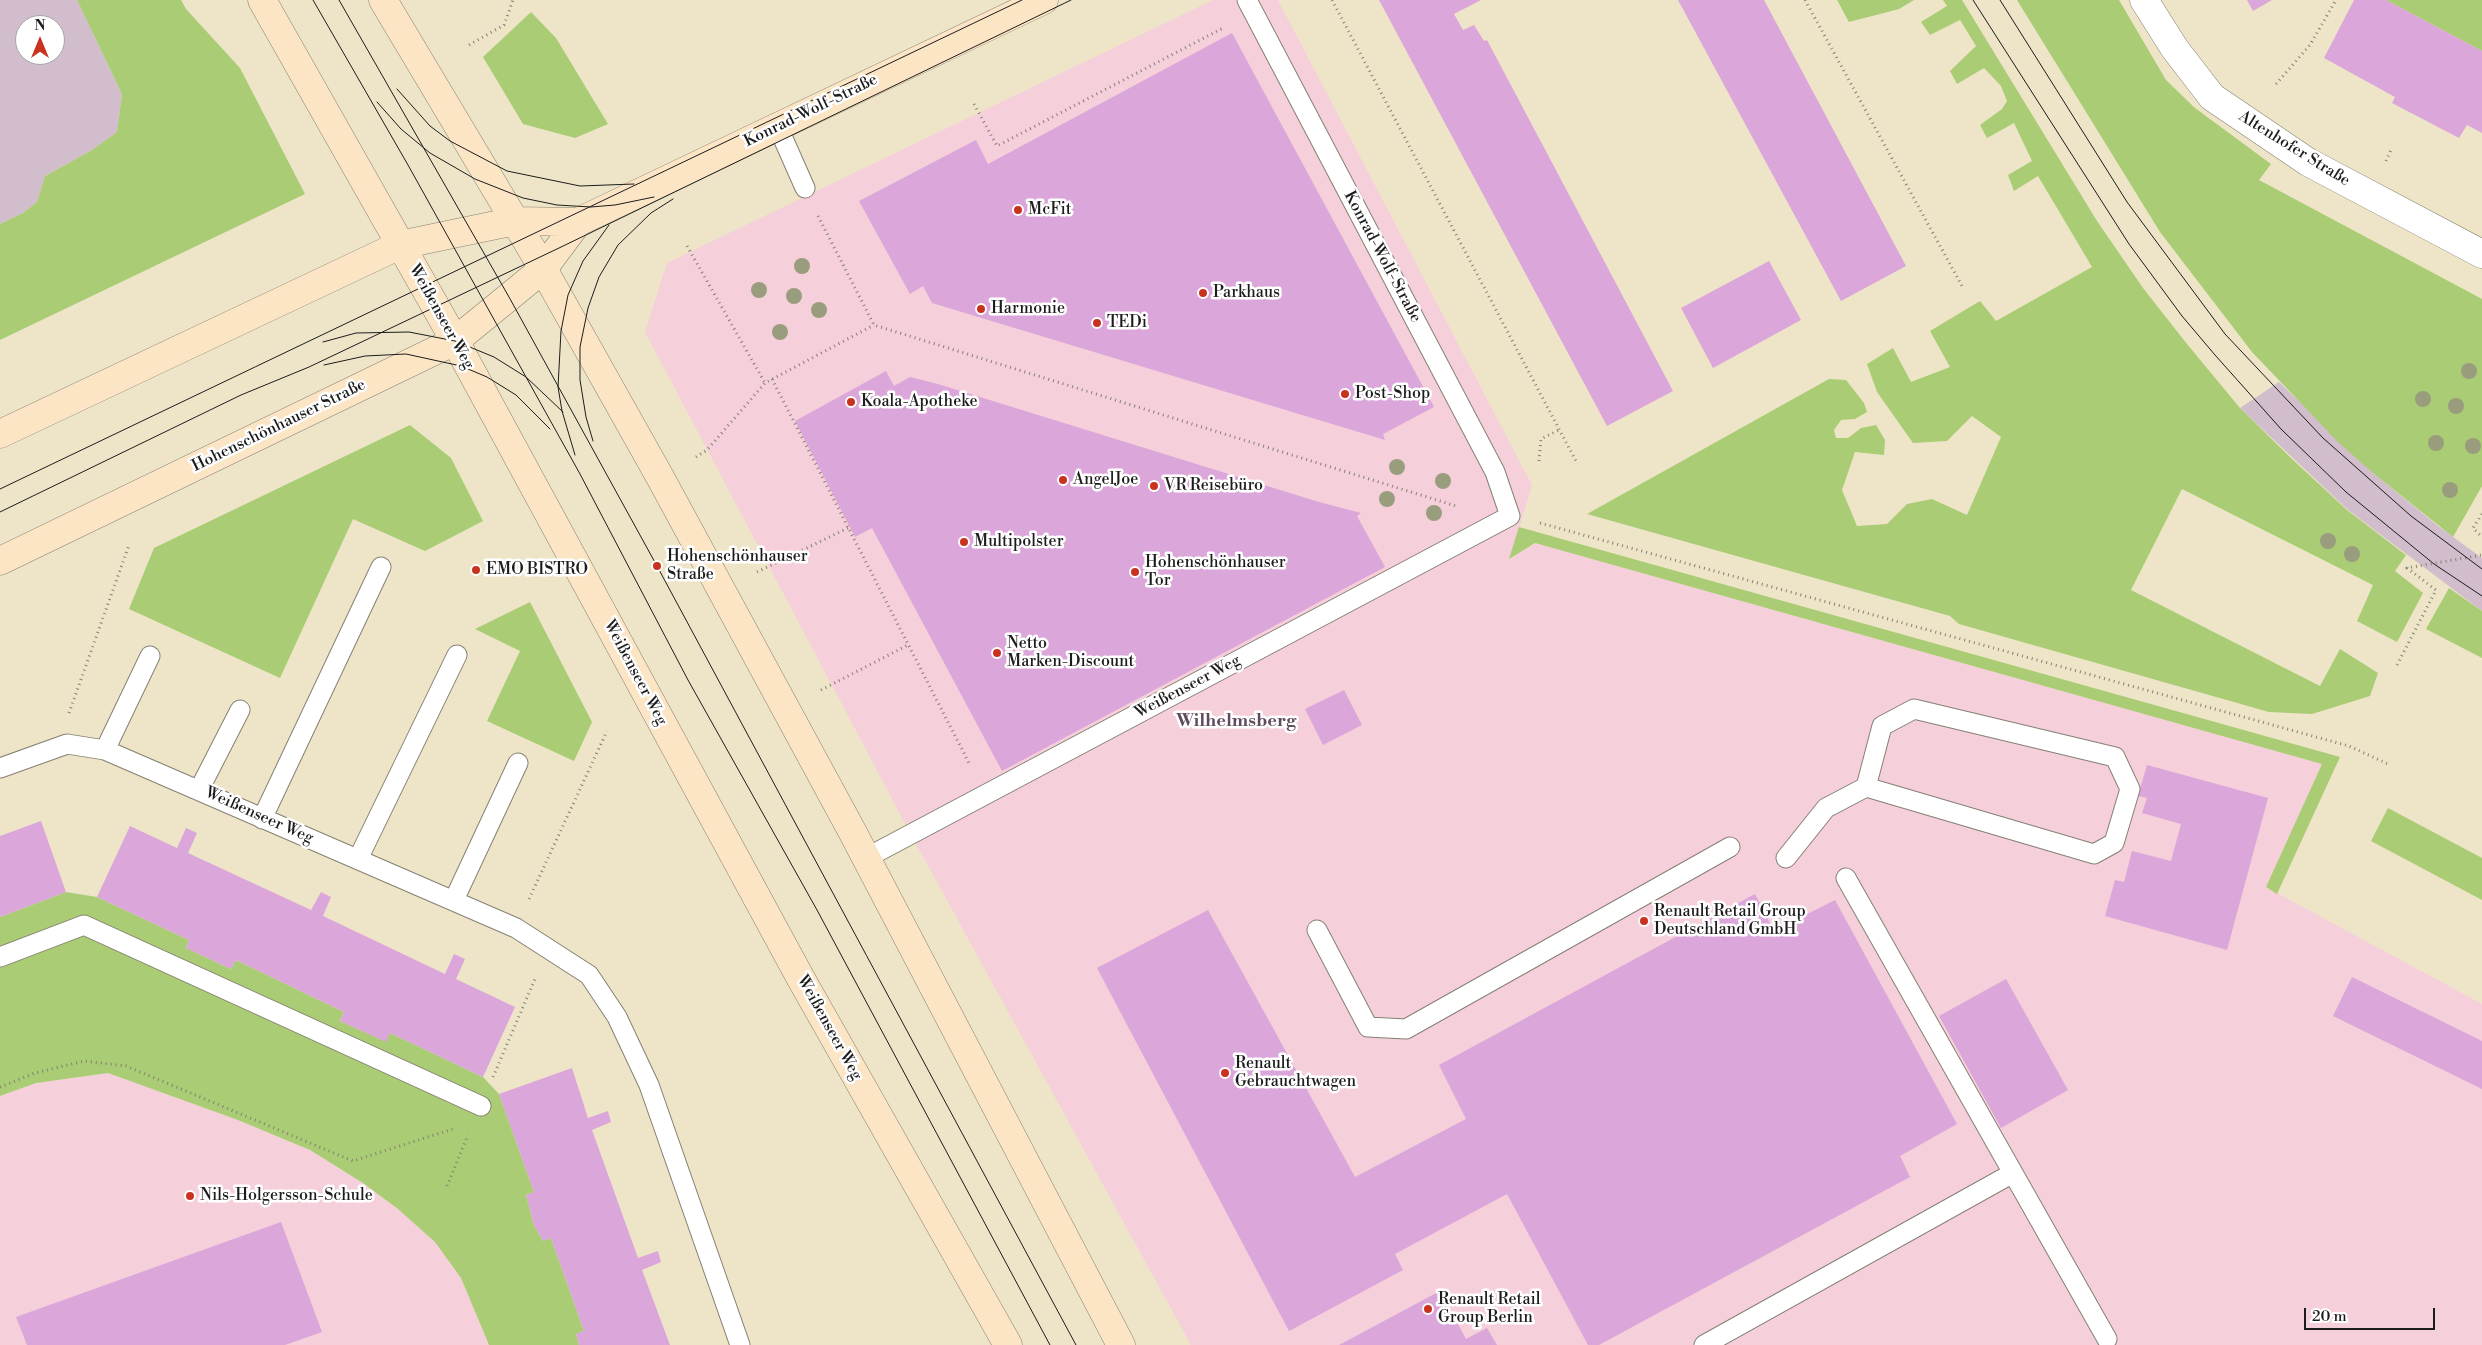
<!DOCTYPE html>
<html>
<head>
<meta charset="utf-8">
<style>
  body { margin:0 }
  #map { position:relative; width:2482px; height:1345px; overflow:hidden; background:#eee5c8; font-family:"Libre Bodoni",serif }
  canvas { display:block }
  .north { position:absolute; left:15px; top:15px; width:50px; height:50px; box-sizing:border-box; background:#fff; border:1px solid #a4a4a4; border-radius:50%; rotate:0deg; font-size:14px; font-weight:700; line-height:20px; text-align:center; color:#1c1c1c }
  .north::after { content:''; display:block; margin:auto; width:18px; height:22px; background:#c8321e; clip-path:polygon(50% 0,100% 100%,50% 72%,0 100%) }
  .scale { position:absolute; left:2304px; top:1308px; width:131px; height:22px; box-sizing:border-box; border:2px solid #1c1c1c; border-top:0; padding-left:6px; font-size:15px; line-height:18px; white-space:nowrap; color:#1c1c1c; -webkit-text-stroke:4px #fff; paint-order:stroke }
</style>
</head>
<body>
<div id="map">
<canvas width="2482" height="1345"></canvas>
<div class="north">N</div>
<div class="scale">20 m</div>
</div>
<script>
const g = document.querySelector('canvas').getContext('2d');
g.lineJoin = 'round';
function fill(path, color) {
  g.fillStyle = color;
  g.fill(path, 'evenodd');
}
function poly(rows) {
  const path = new Path2D();
  for (const r of rows) {
    path.moveTo(r[0], r[1]);
    for (let i = 2; i < r.length; i += 2) path.lineTo(r[i], r[i + 1]);
  }
  return path;
}
function stroke(path, color, width, dash) {
  g.strokeStyle = color;
  g.lineWidth = width;
  g.lineCap = dash ? 'butt' : 'round';
  g.setLineDash(dash || []);
  g.stroke(path);
}
function write(font, color, halo, rows, align = 'center') {
  g.font = font + ' "Libre Bodoni",serif';
  g.lineWidth = 5;
  g.setLineDash([]);
  g.textBaseline = 'middle';
  g.strokeStyle = halo;
  g.fillStyle = color;
  for (const [text, x, y, turn = 0] of rows) {
    g.save();
    g.translate(x, y);
    g.rotate((+turn || 0) * Math.PI / 180);
    g.textAlign = isNaN(turn) ? turn : align;
    if (halo) g.strokeText(text, 0, 0);
    g.fillText(text, 0, 0);
    g.restore();
  }
}
fill(poly([
  [1213,0,1278,0,1532,485,1510,559,1535,543,2322,764,2266,887,2482,1004,2482,1345,1191,1345,910,833,645,332,667,263],
  [108,1073,238,1120,310,1150,363,1183,398,1209,435,1242,461,1278,489,1345,0,1345,0,1096,36,1083]
]), '#f5cfda');
fill(poly([
  [0,0,77,0,122,94,117,132,92,150,45,176,37,202,23,213,0,224],
  [25,25,55,25,55,55,25,55],
  [2279,382,2373,473,2438,526,2482,558,2482,611,2348,510,2240,408]
]), '#d1bdcb');
fill(poly([
  [77,0,181,0,186,9,240,68,305,194,0,340,0,224,23,213,37,202,45,176,92,150,117,132,122,94],
  [1837,0,1914,0,1899,9,1849,22],
  [1943,0,1962,0,2097,221,2143,288,2187,344,2240,408,2290,457,2347,510,2406,555,2395,571,2423,593,2397,642,2357,621,2373,585,2182,489,2131,590,2320,686,2340,649,2378,673,2370,696,2312,714,2269,712,1959,624,1950,616,1587,514,1829,379,1846,380,1864,403,1867,412,1855,419,1841,420,1834,430,1836,438,1848,438,1861,428,1876,425,1885,440,1884,455,1855,452,1842,490,1857,526,1887,524,1907,504,1932,499,1967,515,2001,437,1972,416,1947,441,1913,443,1877,392,1867,364,1893,348,1911,382,1950,367,1930,331,1980,301,1996,321,2092,267,2038,176,2014,191,2008,175,2032,161,2014,123,1987,138,1980,125,2002,109,2007,101,2001,86,1984,68,1957,84,1950,71,1976,46,1960,20,1930,35,1921,22,1947,6],
  [2017,0,2119,0,2166,80,2195,108,2271,164,2259,180,2482,299,2482,486,2453,537,2373,473,2337,441,2252,352,2160,232],
  [2386,0,2482,0,2482,51],
  [531,12,556,38,608,124,575,138,523,124,483,57],
  [410,425,451,458,483,521,425,551,353,519,280,678,129,609,154,548],
  [1519,527,2340,757,2277,894,2266,887,2322,764,1535,543,1509,559],
  [2449,588,2482,611,2482,658,2426,629],
  [530,602,592,722,574,761,487,721,520,651,475,629],
  [2388,808,2482,858,2482,900,2371,841],
  [66,892,97,897,189,940,186,948,231,969,236,960,344,1012,340,1021,385,1041,390,1033,483,1077,499,1094,534,1192,526,1195,534,1225,543,1241,551,1238,584,1331,576,1334,579,1345,489,1345,461,1278,435,1242,398,1209,363,1183,310,1150,238,1120,108,1073,36,1083,0,1096,0,917]
]), '#a9cc74');
fill(poly([
  [1379,0,1481,0,1454,14,1463,30,1474,25,1484,41,1487,40,1673,391,1607,426],
  [1678,0,1764,0,1906,266,1841,301],
  [2247,0,2272,0,2253,11],
  [2354,0,2386,0,2482,51,2482,133,2467,125,2459,138,2392,103,2395,97,2324,58],
  [1232,33,1434,407,1383,434,1385,440,932,303,923,286,910,294,859,201,976,140,988,164],
  [1769,261,1801,320,1713,368,1681,308],
  [886,371,894,386,910,377,938,384,1319,502,1361,513,1357,516,1385,567,1002,771,872,528,855,537,795,421],
  [1344,690,1362,725,1323,745,1305,709],
  [2147,765,2268,798,2227,950,2105,916,2115,880,2124,882,2132,851,2171,861,2181,824,2142,813,2147,798,2138,796],
  [41,821,66,892,0,917,0,836],
  [130,826,177,848,186,828,197,833,188,853,311,910,321,892,331,897,323,916,445,974,454,954,465,959,456,979,515,1007,483,1077,390,1033,386,1042,340,1021,344,1012,236,960,231,969,186,948,189,940,97,897],
  [1755,894,1774,931,1835,900,1957,1124,1900,1156,1910,1177,1599,1345,1588,1345,1507,1194,1395,1254,1403,1270,1289,1331,1097,968,1208,910,1355,1177,1466,1119,1439,1065],
  [2352,977,2482,1041,2482,1089,2333,1016],
  [2006,979,2068,1090,2001,1128,1939,1016],
  [572,1068,588,1118,608,1111,611,1122,592,1130,638,1258,658,1251,661,1262,642,1270,670,1345,579,1345,576,1334,584,1331,551,1238,543,1241,534,1225,526,1195,534,1192,499,1094],
  [281,1222,322,1332,285,1345,27,1345,16,1317],
  [1440,1291,1466,1339,1487,1328,1497,1345,1339,1345]
]), '#dba6d9');
const lane = poly([
  [778,127,805,188],
  [105,750,150,656],
  [0,768,67,744,105,750,516,928,589,975,617,1017,649,1085,740,1345],
  [199,790,240,710],
  [262,819,381,567],
  [866,858,1510,516,1495,472,1247,0],
  [1786,858,1826,808,1866,787,1882,726,1914,709,2115,757,2130,789,2114,843,2094,854,1866,787],
  [358,859,457,655],
  [1846,878,2107,1339],
  [454,900,518,763],
  [1317,930,1368,1027,1406,1029,1730,847],
  [0,957,84,925,481,1106],
  [1704,1345,2013,1173]
]);
const street = poly([
  [2144,0,2175,49,2212,97,2308,162,2482,254]
]);
const secondary = poly([
  [262,0,455,341,800,977,1008,1345],
  [383,0,537,258,660,477,852,831,1121,1345],
  [0,434,400,245,515,221,578,222,1044,0],
  [0,561,455,341,543,269,578,222]
]);
stroke(lane, '#858072', 21);
stroke(street, '#858072', 29);
stroke(secondary, '#858072', 29);
stroke(poly([
  [1332,0,1577,463],
  [1805,0,1962,286],
  [469,45,504,25,513,0],
  [2276,84,2310,45,2336,0],
  [974,104,997,146,1225,27],
  [2386,161,2391,150],
  [818,216,874,325,1456,506],
  [687,246,765,383],
  [772,379,970,765],
  [696,457,707,450,765,383,874,325],
  [1539,461,1541,439,1559,430],
  [2482,514,2473,528,2482,537],
  [1540,523,2349,746,2388,764],
  [757,572,848,528],
  [2397,665,2436,590,2407,568,2482,555],
  [821,690,908,645],
  [69,713,129,545],
  [529,899,607,731],
  [493,1077,535,979],
  [0,1087,35,1073,84,1061,126,1066,353,1161,453,1129],
  [447,1186,468,1135]
]), '#858072', 3, [1, 4]);
stroke(lane, '#fff', 19);
stroke(street, '#fff', 28);
stroke(secondary, '#fce5c4', 28);
stroke(poly([
  [313,0,408,165,580,474,688,680,817,910,1050,1345],
  [339,0,509,297,657,566,1076,1345],
  [1973,0,2129,244,2182,316,2215,355,2281,429,2346,492,2434,564,2482,596],
  [2000,0,2127,202,2225,334,2323,438,2411,516,2482,569],
  [397,89,430,126,450,141,507,171,580,186,634,184],
  [377,102,401,129,430,153,475,179,523,198,557,205,591,207,615,205,654,197],
  [323,342,356,333,409,332,455,341,494,357,526,377,563,412],
  [324,365,365,356,406,354,461,366,487,377,516,395,550,429],
  [593,441,586,417,580,380,580,347,588,308,599,277,618,245,651,213,673,199],
  [575,455,562,411,558,387,561,331,568,295,583,261,609,225],
  [0,489,1022,0],
  [0,512,241,395,309,367,559,248,1071,0]
]), '#1c1c1c', 1);
g.fillStyle = '#999d7d';
for (const [x, y] of [
  [802,266],
  [759,290],
  [794,296],
  [819,310],
  [780,332],
  [2469,371],
  [2423,399],
  [2456,406],
  [2436,443],
  [2473,446],
  [1397,467],
  [1443,481],
  [2450,490],
  [1387,499],
  [1434,513],
  [2328,541],
  [2352,554]
]) {
  g.beginPath();
  g.arc(x, y, 8, 0, 2 * Math.PI);
  g.fill();
}
for (const [x, y, r, color] of [
  [1018,210,5,"#c8321e"],
  [1203,293,5,"#c8321e"],
  [981,309,5,"#c8321e"],
  [1097,323,5,"#c8321e"],
  [1345,394,5,"#c8321e"],
  [851,402,5,"#c8321e"],
  [1063,480,5,"#c8321e"],
  [1154,486,5,"#c8321e"],
  [964,542,5,"#c8321e"],
  [657,566,5,"#c8321e"],
  [476,570,5,"#c8321e"],
  [1135,572,5,"#c8321e"],
  [997,653,5,"#c8321e"],
  [1644,921,5,"#c8321e"],
  [1225,1073,5,"#c8321e"],
  [190,1196,5,"#c8321e"],
  [1428,1309,5,"#c8321e"]
]) {
  const dot = new Path2D();
  dot.arc(x, y, r, 0, 2 * Math.PI);
  g.fillStyle = color;
  g.fill(dot);
  stroke(dot, '#fff', 2);
}
write('16px', '#1c1c1c', '#fff', [
  ["Konrad-Wolf-Straße",811,111,-26],
  ["Altenhofer Straße",2294,149,32],
  ["Konrad-Wolf-Straße",1382,257,62],
  ["Weißenseer Weg",441,317,61],
  ["Hohenschönhauser Straße",279,426,-26],
  ["Weißenseer Weg",635,673,62],
  ["Weißenseer Weg",1188,687,-28],
  ["Weißenseer Weg",259,816,24],
  ["Weißenseer Weg",829,1028,61]
]);
write('16px', '#1c1c1c', '#fff', [
  ["McFit",1028,210],
  ["Parkhaus",1213,293],
  ["Harmonie",991,309],
  ["TEDi",1107,323],
  ["Post-Shop",1355,394],
  ["Koala-Apotheke",861,402],
  ["AngelJoe",1073,480],
  ["VR Reisebüro",1164,486],
  ["Multipolster",974,542],
  ["Hohenschönhauser",667,557],
  ["Straße",667,575],
  ["Hohenschönhauser",1145,563],
  ["Tor",1145,581],
  ["EMO BISTRO",486,570],
  ["Netto",1007,644],
  ["Marken-Discount",1007,662],
  ["Renault Retail Group",1654,912],
  ["Deutschland GmbH",1654,930],
  ["Renault",1235,1064],
  ["Gebrauchtwagen",1235,1082],
  ["Nils-Holgersson-Schule",200,1196],
  ["Renault Retail",1438,1300],
  ["Group Berlin",1438,1318]
], 'left');
write('bold 18px', '#5f4c5e', '#fff', [
  ["Wilhelmsberg",1236,722]
]);
</script>
</body>
</html>
